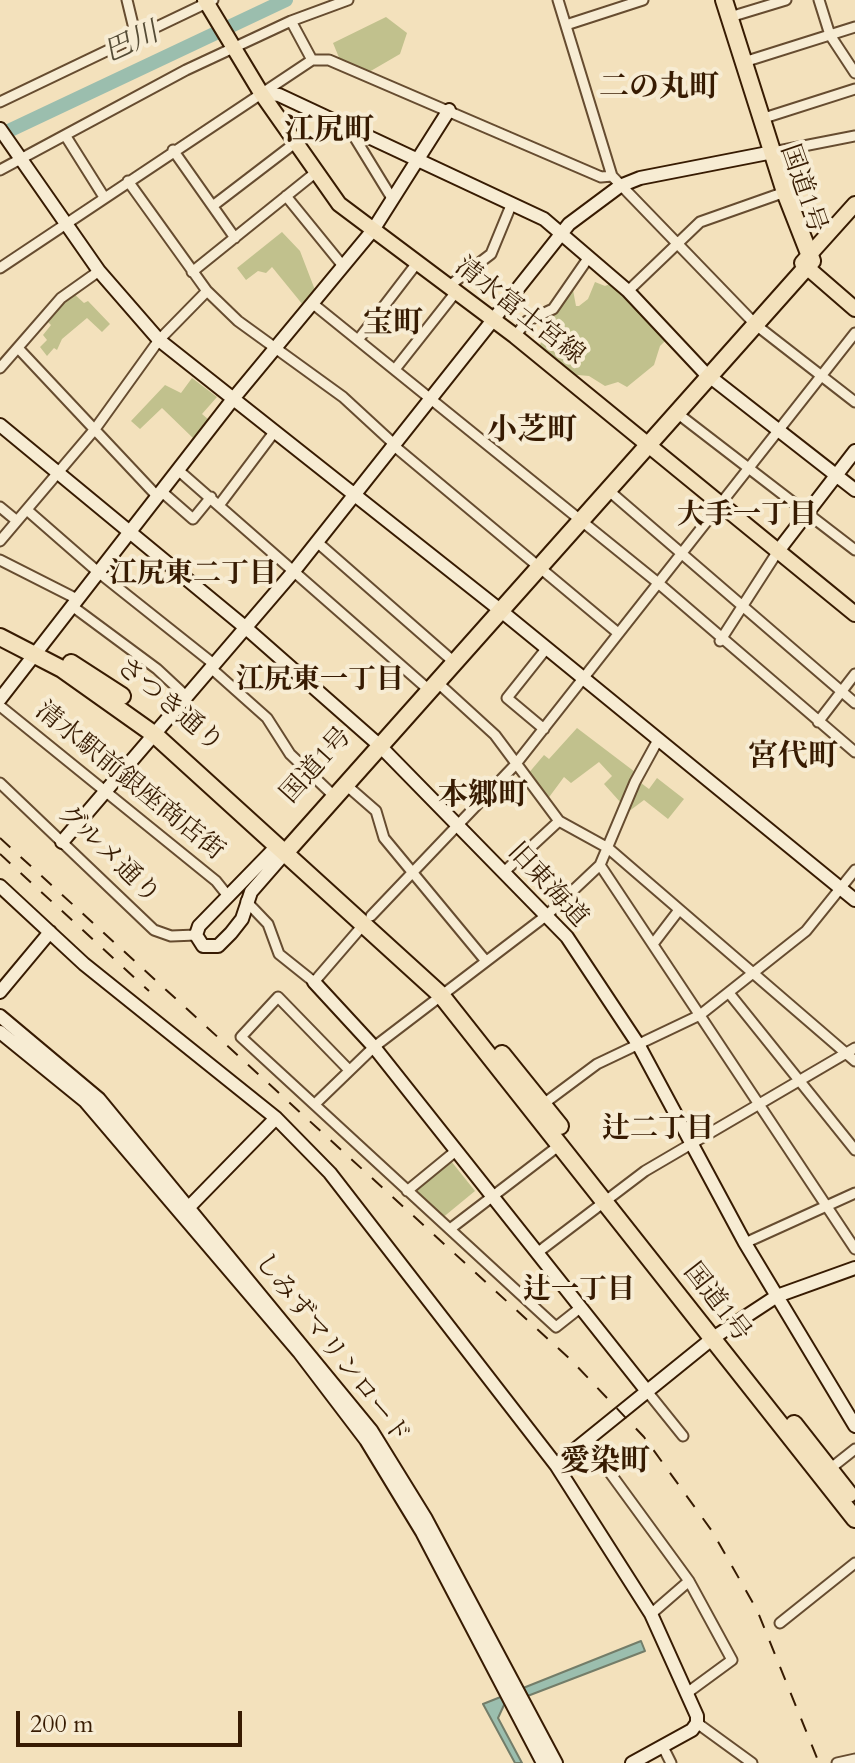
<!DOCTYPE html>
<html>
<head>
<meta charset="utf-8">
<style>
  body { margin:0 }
  #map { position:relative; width:855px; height:1763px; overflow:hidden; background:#f3e1bc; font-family:Cardo,serif }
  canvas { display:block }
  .scale { position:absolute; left:16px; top:1711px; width:226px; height:36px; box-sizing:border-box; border:4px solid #371b02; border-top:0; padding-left:10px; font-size:24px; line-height:28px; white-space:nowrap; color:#371b02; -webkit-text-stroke:6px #f7ecd3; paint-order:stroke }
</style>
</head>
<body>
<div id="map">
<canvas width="855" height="1763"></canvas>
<div class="scale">200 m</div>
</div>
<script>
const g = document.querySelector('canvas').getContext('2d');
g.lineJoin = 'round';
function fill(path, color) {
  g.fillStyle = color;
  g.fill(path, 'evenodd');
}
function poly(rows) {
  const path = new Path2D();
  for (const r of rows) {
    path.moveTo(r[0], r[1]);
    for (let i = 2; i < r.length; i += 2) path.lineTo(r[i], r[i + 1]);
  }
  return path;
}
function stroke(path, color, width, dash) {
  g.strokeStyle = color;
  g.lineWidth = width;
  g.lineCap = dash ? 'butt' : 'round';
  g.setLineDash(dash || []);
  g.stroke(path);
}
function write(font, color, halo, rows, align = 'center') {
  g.font = font + ' Cardo,"Noto Serif JP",serif';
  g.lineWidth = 8;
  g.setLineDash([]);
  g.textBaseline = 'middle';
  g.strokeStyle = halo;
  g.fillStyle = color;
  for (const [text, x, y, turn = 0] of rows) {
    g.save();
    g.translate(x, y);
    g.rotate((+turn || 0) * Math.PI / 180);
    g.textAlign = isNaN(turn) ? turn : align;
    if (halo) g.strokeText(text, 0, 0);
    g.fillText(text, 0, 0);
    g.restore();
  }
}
fill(poly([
  [386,17,407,33,400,54,369,72,340,60,333,43],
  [282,232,300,251,315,290,303,305,272,267,266,273,258,271,246,280,237,268],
  [617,281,669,337,660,346,654,365,627,387,618,382,605,386,589,376,567,374,539,346,550,328,542,316,569,292,573,290,576,306,579,306,588,299,595,282,605,286],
  [73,293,84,303,88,301,110,324,102,332,87,318,62,339,57,350,54,348,47,356,40,347,47,340,43,335,51,325,46,320],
  [192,378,217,397,202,414,209,420,194,439,162,408,140,429,131,421,165,385,181,393],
  [577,728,635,772,621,803,604,784,612,776,599,762,571,783,564,777,547,800,527,775,544,755,549,759],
  [657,778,684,799,668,819,644,800,628,812,641,783,649,789],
  [451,1161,475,1191,441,1219,414,1194,415,1190]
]), '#c1c18d');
const water = poly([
  [641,1641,645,1651,504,1705,498,1718,522,1763,515,1763,483,1704,641,1641]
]);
fill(water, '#9bbeae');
stroke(water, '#737d69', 2);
stroke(poly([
  [0,135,286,0]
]), '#9bbeae', 14);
const street = poly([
  [127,0,136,37],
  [558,0,612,176,756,325,855,402],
  [819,0,830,35,855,73],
  [730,17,786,0],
  [291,21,312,60],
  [566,25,643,0],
  [744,62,855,27],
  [0,102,213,0],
  [761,119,855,89],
  [354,130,355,138,393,200],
  [65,135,104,197],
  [173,150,235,238],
  [773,152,855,136],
  [0,170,186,70,291,21,348,0],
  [128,181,207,291,238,321,343,397,394,444],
  [286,196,343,266],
  [214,205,295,143],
  [0,268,312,60,329,60,601,177,612,176],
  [192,272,315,173],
  [449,286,491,254,512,203],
  [628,291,700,222,785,192],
  [312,303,657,582,855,752],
  [515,336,527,321,553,309,589,257],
  [358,340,417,263],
  [18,348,157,496],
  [0,368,61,298,99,271],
  [396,368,456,292],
  [677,413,855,550],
  [393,445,618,633],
  [178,470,429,690],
  [608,490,855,703],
  [161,491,193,519,211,497],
  [220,504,275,431],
  [0,507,17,521],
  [27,510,98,572,215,665],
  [0,541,95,429,159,340,207,291],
  [317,542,454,662],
  [0,560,77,599],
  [72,606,157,669,187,697],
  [720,641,778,551],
  [212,669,267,718,290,754,334,796],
  [437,682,495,735,559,821,608,848,855,1061],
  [0,706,216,881,228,896],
  [818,722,855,674],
  [544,729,507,698,546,649],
  [0,783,154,930,171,936,196,935],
  [345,784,376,811,384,838,485,960],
  [600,865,855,1249],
  [505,871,559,821],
  [246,901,268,924,279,954,314,982,364,924],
  [371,916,515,765,855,333],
  [653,944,679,910],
  [729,993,855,1150],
  [349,1070,278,997,241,1037,556,1327,580,1308],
  [315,1104,374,1047,547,915,600,865,635,782,658,740],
  [542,1105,597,1064,700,1015,806,931,855,870],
  [407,1191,457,1150],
  [450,1229,561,1144],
  [745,1243,855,1193],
  [537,1253,645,1171,855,1048],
  [646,1390,683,1436],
  [586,1440,689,1581,732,1660,687,1693],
  [826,1472,855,1449],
  [651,1614,689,1581],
  [780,1623,855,1563],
  [697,1723,752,1763],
  [663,1747,671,1763],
  [837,1763,855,1759]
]);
const secondary = poly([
  [261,93,279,95,544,219,628,291,704,372,855,490],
  [0,129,99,271,159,340,495,606,855,900],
  [0,425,246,628,379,745,567,937,638,1044,745,1243,855,1426],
  [778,551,855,451],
  [0,699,233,399,373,230,449,110],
  [62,842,294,571,569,224,620,186,640,178,773,152],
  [277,846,199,926,196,935,203,946,218,946,231,933,242,919,251,892,285,853],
  [0,886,84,964,276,1118,330,1173,556,1465,651,1614,697,1716,697,1723,692,1730,632,1763],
  [314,982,374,1047,646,1390],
  [0,992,50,932],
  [0,1016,99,1099,371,1430,426,1519,556,1763],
  [0,1032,85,1101,299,1352,366,1440,422,1532,543,1763],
  [189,1207,276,1118],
  [556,1465,713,1338,777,1296,855,1268]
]);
const primary = poly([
  [205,0,261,93,339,204,515,336,855,614],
  [855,204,802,263,855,309]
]);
const highway = poly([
  [0,637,62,669,155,735,441,995,855,1519],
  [71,663,122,696],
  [285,853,812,261,785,192,724,0],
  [502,1054,560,1126],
  [794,1424,849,1494]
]);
stroke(street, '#664c30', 13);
stroke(secondary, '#371b02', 16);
stroke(primary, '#371b02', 18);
stroke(highway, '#371b02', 20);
stroke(street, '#f7ecd3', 9);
stroke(secondary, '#f7ecd3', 12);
stroke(primary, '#f3e1bc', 14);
stroke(highway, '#f3e1bc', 16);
stroke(poly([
  [0,838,571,1360,644,1437,712,1531,757,1610,819,1763],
  [0,854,149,991]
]), '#371b02', 2, [14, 14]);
write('26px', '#371b02', '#f7ecd3', [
  ["国道1号",802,189,71],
  ["清水富士宮線",519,312,38],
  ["さつき通り",169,706,40],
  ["国道1号",317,766,-48],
  ["清水駅前銀座商店街",129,782,39],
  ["グルメ通り",108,855,44],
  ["旧東海道",547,886,47],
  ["国道1号",716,1303,52],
  ["しみずマリンロード",331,1349,52]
]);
write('italic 28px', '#554c36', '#f7ecd3', [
  ["巴川",132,44,-25]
]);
write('bold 28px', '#371b02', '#f7ecd3', [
  ["大手一丁目",747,517],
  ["江尻東二丁目",193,576],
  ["江尻東一丁目",320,682],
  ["辻二丁目",658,1131],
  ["辻一丁目",579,1292]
]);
write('bold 30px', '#371b02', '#f7ecd3', [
  ["二の丸町",659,89],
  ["江尻町",329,132],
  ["宝町",393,325],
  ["小芝町",532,432],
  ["宮代町",793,758],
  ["本郷町",483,797],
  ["愛染町",605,1463]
]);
</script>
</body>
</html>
